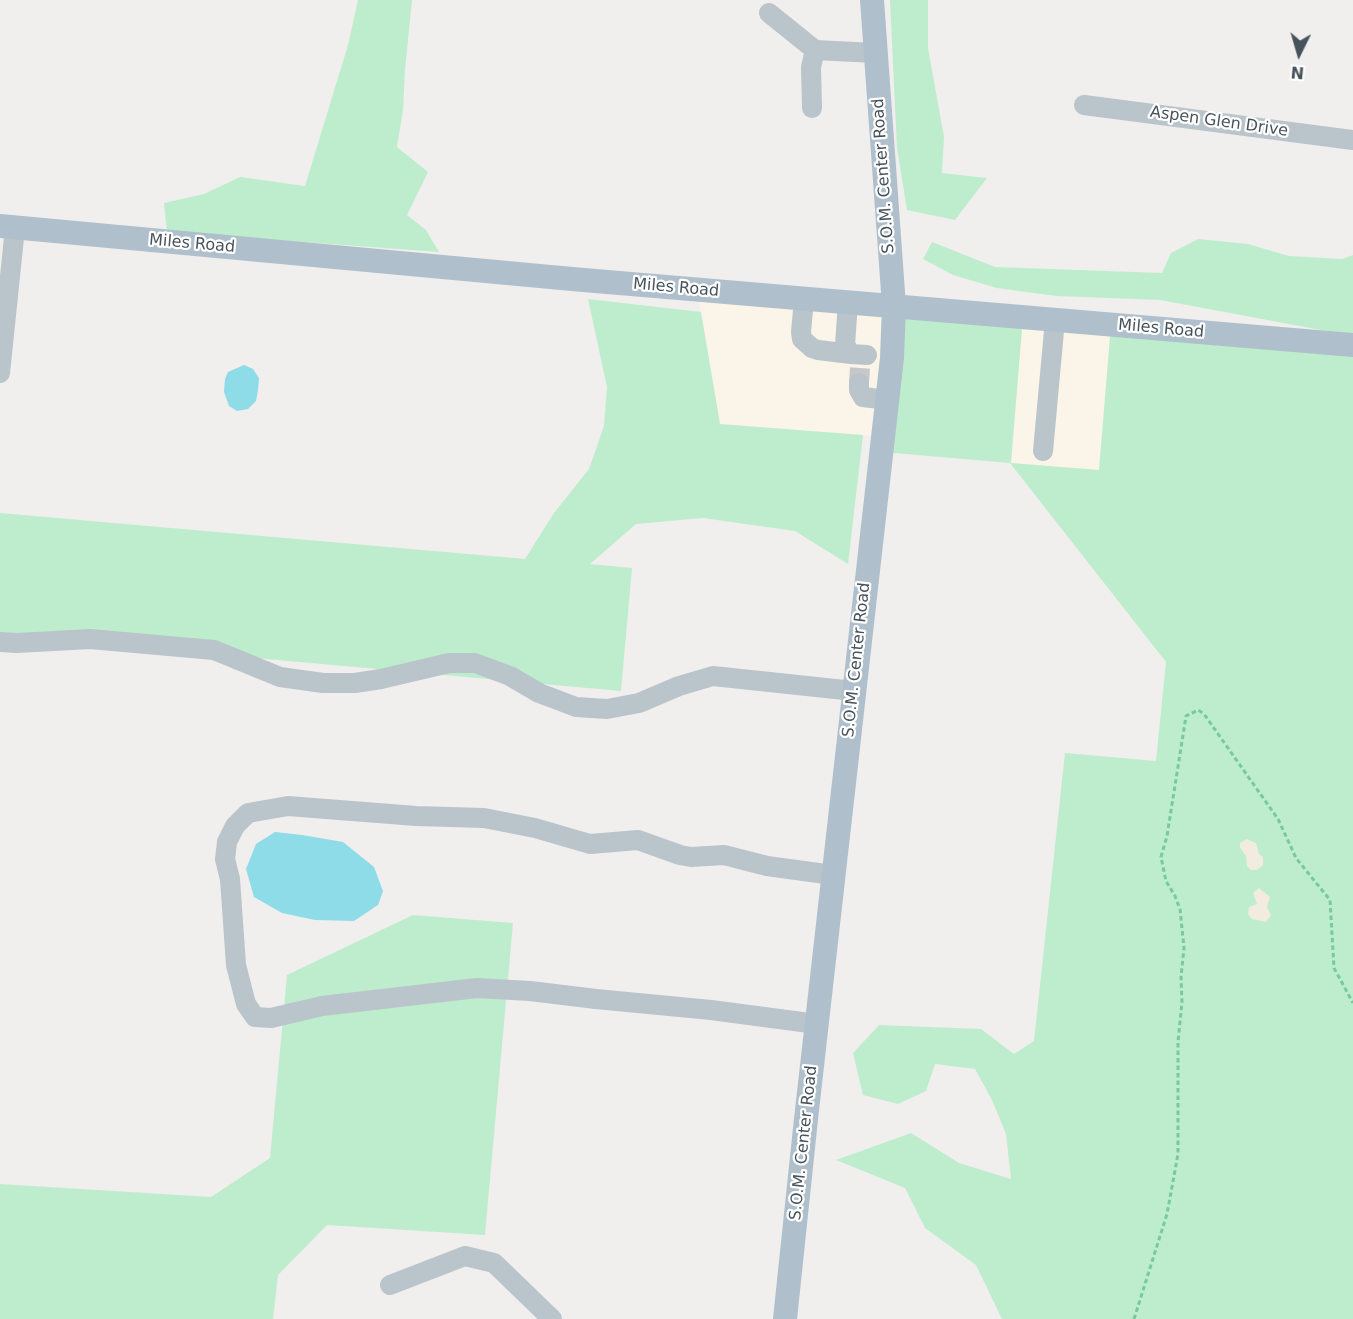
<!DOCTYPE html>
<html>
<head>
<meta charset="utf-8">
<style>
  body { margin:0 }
  #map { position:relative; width:1353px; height:1319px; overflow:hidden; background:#f1eeee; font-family:"DejaVu Sans",sans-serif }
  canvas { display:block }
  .north { position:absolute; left:1269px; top:24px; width:60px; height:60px; -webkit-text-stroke:4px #fff; paint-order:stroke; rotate:185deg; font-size:16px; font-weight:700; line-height:24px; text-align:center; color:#47535b }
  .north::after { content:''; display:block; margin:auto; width:21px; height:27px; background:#47535b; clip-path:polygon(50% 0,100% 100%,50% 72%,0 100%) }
</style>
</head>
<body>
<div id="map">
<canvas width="1353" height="1319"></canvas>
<div class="north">N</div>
</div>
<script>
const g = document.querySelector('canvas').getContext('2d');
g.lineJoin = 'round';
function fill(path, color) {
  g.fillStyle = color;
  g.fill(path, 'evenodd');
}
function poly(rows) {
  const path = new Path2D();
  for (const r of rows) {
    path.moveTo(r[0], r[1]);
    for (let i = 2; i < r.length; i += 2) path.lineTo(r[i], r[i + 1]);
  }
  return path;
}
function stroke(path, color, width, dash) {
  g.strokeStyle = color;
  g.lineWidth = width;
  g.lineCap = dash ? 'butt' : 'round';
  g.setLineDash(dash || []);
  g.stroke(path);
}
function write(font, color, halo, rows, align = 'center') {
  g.font = font + ' "DejaVu Sans",sans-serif';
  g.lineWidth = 4.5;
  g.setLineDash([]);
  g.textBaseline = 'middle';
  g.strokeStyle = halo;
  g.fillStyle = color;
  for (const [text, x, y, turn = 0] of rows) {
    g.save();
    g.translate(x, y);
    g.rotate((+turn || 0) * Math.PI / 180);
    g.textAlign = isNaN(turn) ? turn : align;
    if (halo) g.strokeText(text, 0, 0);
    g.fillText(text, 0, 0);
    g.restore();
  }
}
fill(poly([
  [697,289,894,306,884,437,720,424],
  [1023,317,1111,325,1099,470,1010,463]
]), '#fbf4e8');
fill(poly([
  [358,0,412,0,405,70,403,110,397,147,428,172,407,215,426,230,439,252,167,232,164,203,204,194,240,177,305,186,348,45],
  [890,0,928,0,928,48,944,137,942,173,987,178,955,220,907,210,897,148],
  [1198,239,1248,244,1289,256,1342,259,1353,255,1353,336,1160,300,1056,296,997,288,953,275,923,259,932,242,995,267,1162,273,1171,253],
  [588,299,701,312,720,424,863,435,848,564,795,531,703,518,636,524,590,564,632,568,621,691,0,635,0,513,525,559,554,513,589,469,604,426,607,387],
  [894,306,1023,317,1011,463,1099,470,1111,325,1353,345,1353,1319,1002,1319,976,1265,925,1228,905,1188,836,1160,911,1133,959,1163,1011,1179,1006,1134,992,1100,975,1069,935,1064,926,1091,898,1104,863,1095,853,1053,879,1025,981,1029,1014,1054,1034,1041,1065,753,1156,761,1166,662,1010,463,882,452],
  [413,915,513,923,485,1235,327,1225,278,1275,273,1319,0,1319,0,1184,211,1197,270,1158,287,975]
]), '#beedcd');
fill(poly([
  [1247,839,1256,843,1259,854,1263,857,1263,865,1257,870,1251,870,1247,866,1246,856,1240,848,1240,843],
  [1259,888,1270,897,1267,907,1271,915,1266,922,1252,919,1248,914,1249,907,1257,904,1253,893]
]), '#f2ebdf');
fill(poly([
  [244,365,253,369,259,378,258,390,256,401,248,409,237,411,229,406,224,392,225,379,228,372],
  [275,832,302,835,343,842,374,867,383,891,378,905,354,921,315,920,282,913,254,897,246,869,256,844]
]), '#8ddce8');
stroke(poly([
  [859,383,860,368]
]), '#c6c7c9', 20, [20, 10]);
stroke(poly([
  [1134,1319,1167,1214,1178,1154,1178,1042,1182,1002,1181,977,1184,948,1180,909,1175,896,1166,881,1161,857,1167,836,1186,716,1198,710,1204,714,1278,819,1296,858,1330,900,1334,968,1353,1003]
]), '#77ca9b', 3, [4.5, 3]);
stroke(poly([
  [769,13,815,50,875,53],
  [1084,105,1353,140],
  [812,108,811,67,815,50],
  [804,299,801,332,802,339,812,348,818,350,851,354],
  [848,302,845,345,851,354,867,355],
  [0,373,15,228],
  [859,383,859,390,863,397,888,400],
  [1043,451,1055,320],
  [0,642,17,643,90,639,214,650,280,677,323,683,355,683,381,679,449,663,475,663,510,676,539,693,576,707,607,709,639,703,679,686,713,676,854,691],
  [817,1024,711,1010,596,999,530,991,477,988,322,1006,271,1018,255,1017,246,1004,236,965,230,879,225,859,227,842,235,826,248,813,288,806,416,816,484,818,535,828,590,844,638,840,680,855,691,857,724,855,767,866,833,875],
  [390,1285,465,1256,494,1263,552,1319]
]), '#bac4cb', 20);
stroke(poly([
  [0,226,572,279,1353,345],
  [785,1319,806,1119,892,358,894,306,872,0]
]), '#afc0cc', 24);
write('16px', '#47535b', '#fff', [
  ["Aspen Glen Drive",1219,122,8],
  ["S.O.M. Center Road",884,176,-94],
  ["Miles Road",192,244,5],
  ["Miles Road",676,288,5],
  ["Miles Road",1161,329,5],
  ["S.O.M. Center Road",857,660,-84],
  ["S.O.M. Center Road",804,1143,-84]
]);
</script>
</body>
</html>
